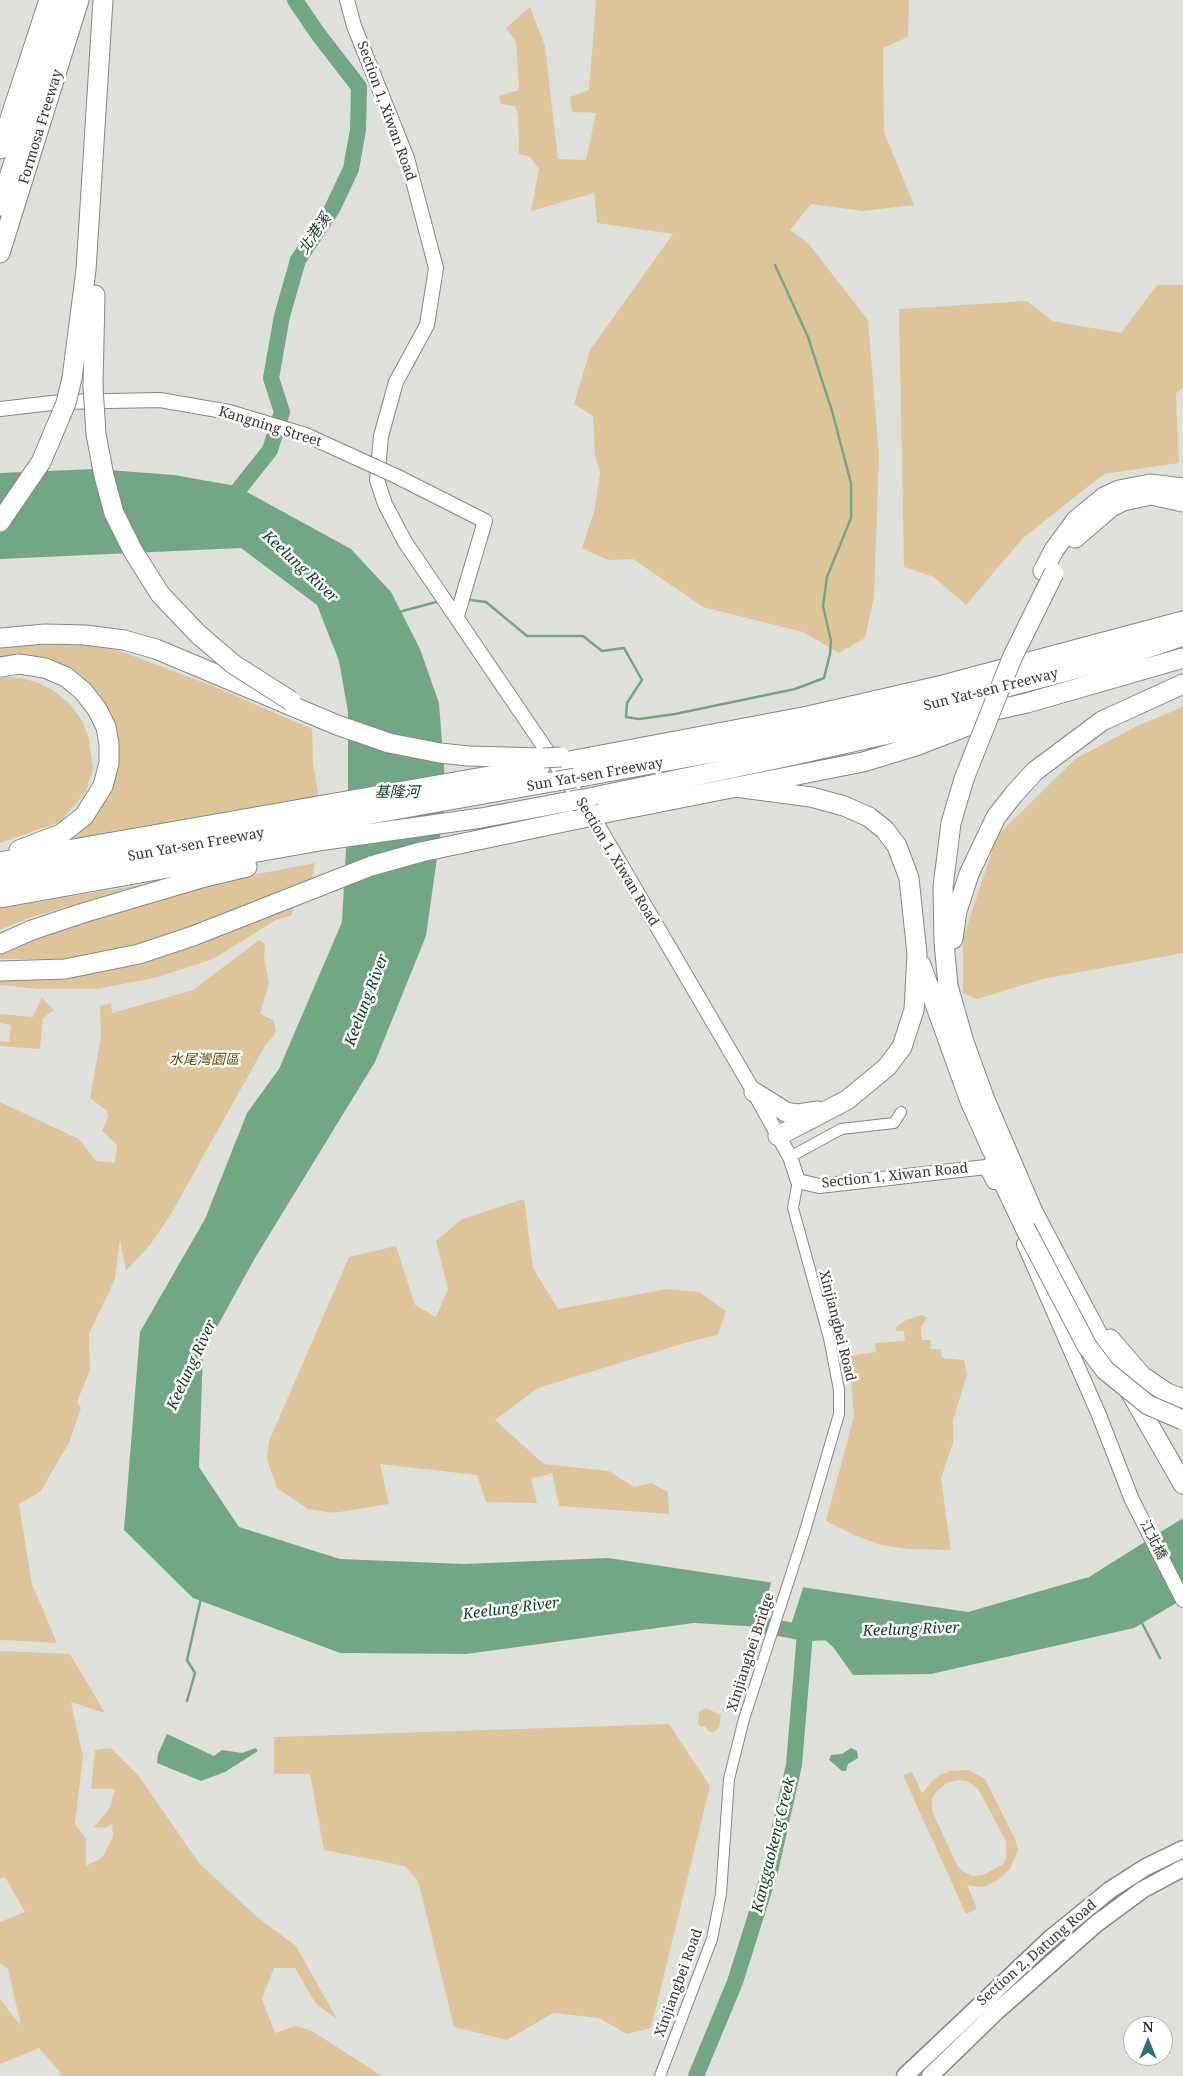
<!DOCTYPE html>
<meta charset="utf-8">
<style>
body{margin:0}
#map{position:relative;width:1183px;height:2076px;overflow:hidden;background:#dfe0dc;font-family:"Noto Serif",serif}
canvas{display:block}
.north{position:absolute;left:1123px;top:2016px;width:50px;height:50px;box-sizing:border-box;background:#fff;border:1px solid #aeaead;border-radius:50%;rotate:0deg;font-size:14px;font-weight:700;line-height:20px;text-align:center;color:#353533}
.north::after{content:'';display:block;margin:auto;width:18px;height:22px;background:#2a717e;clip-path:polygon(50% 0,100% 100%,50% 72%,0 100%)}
</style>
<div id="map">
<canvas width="1183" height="2076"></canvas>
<div class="north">N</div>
</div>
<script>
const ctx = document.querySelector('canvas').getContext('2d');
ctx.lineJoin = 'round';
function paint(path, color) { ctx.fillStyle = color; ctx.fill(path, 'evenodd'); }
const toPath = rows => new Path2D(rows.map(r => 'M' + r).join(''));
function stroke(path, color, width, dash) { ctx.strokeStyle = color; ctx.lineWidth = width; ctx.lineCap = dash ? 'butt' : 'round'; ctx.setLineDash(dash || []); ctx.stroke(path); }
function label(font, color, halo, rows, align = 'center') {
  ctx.font = font + ' "Noto Serif","Noto Sans TC",serif'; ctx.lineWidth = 5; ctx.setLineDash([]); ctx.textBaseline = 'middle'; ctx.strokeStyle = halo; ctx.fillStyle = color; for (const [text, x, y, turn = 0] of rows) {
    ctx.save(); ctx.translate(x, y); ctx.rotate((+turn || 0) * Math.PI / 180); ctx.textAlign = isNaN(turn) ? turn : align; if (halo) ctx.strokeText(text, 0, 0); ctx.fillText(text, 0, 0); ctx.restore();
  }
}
const green = toPath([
 [596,0,909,0,908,37,883,48,884,132,914,205,863,211,811,204,790,230,808,243,868,320,879,455,874,597,865,638,839,653,803,632,703,607,633,559,608,560,582,548,594,512,600,473,595,455,593,416,574,404,590,350,673,234,597,223,594,193,531,211,539,169,530,157,519,154,518,115,515,106,501,104,499,96,519,90,516,42,506,28,530,7,545,46,558,159,586,160,596,113,572,112,570,97,589,90],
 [1157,285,1183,285,1183,387,1176,394,1179,463,1104,474,1023,538,966,605,934,577,904,567,899,309,1027,301,1052,321,1121,333],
 [24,642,73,643,120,651,213,686,312,729,313,764,319,798,58,842,106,798,104,703,0,659,0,645],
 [3,677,22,678,39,683,54,691,68,702,82,720,89,739,93,768,86,792,60,822,0,843,0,678],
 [1183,707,1183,953,1043,979,977,999,963,993,963,938,997,836,1075,759,1137,726],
 [315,863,312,878,191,929,118,950,63,959,0,959,0,953,22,942,121,910,221,881],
 [140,885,26,919,0,930,0,908],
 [295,905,291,916,276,920,213,959,158,977,97,989,39,989,0,985,0,971,65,969],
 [259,940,265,944,264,956,269,983,260,1014,273,1020,276,1029,274,1036,266,1044,171,1214,150,1245,126,1271,120,1240,115,1279,89,1334,90,1370,77,1402,81,1408,69,1443,40,1492,19,1504,32,1584,57,1643,0,1640,0,1102,79,1139,96,1161,115,1163,117,1145,102,1131,108,1117,107,1111,90,1098,101,1037,100,1006,111,1003,112,1013,193,990],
 [42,998,54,1010,43,1018,40,1049,0,1046,0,1041,9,1042,11,1025,0,1023,0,1014,33,1017],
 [524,1199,533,1268,558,1309,667,1289,699,1292,726,1311,718,1335,688,1342,538,1388,495,1420,544,1464,609,1471,634,1487,651,1483,668,1492,669,1514,559,1506,552,1473,531,1479,537,1503,486,1502,477,1475,380,1464,389,1504,333,1513,308,1509,277,1488,267,1459,269,1441,349,1257,396,1246,415,1305,436,1317,448,1289,436,1241,462,1219],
 [922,1315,927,1318,921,1327,922,1340,931,1340,930,1349,941,1349,942,1358,964,1360,967,1375,953,1421,953,1443,941,1478,951,1550,909,1549,881,1545,856,1536,826,1521,854,1416,849,1356,876,1352,875,1343,905,1341,904,1331,897,1331,895,1328,906,1320],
 [0,1651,70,1654,105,1713,71,1702,83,1757,75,1824,86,1839,86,1866,103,1857,113,1836,112,1824,105,1828,94,1827,109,1809,115,1789,91,1789,95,1750,111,1748,138,1775,199,1863,257,1917,296,1946,337,2019,316,2004,295,1968,274,1968,262,1999,275,2033,295,2026,312,2031,382,2076,58,2076,61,2073,39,2048,0,2064,0,1999,21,2026,8,1969,0,1963,0,1922,25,1912,5,1877,0,1879],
 [706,1708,721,1715,719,1728,714,1732,709,1732,705,1726,700,1727,698,1723,699,1712],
 [669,1724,710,1786,651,2028,627,2034,599,2018,553,2013,507,2040,454,2027,418,1881,405,1866,324,1850,310,1774,274,1774,274,1737],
 [969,1770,985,1779,1015,1839,1018,1850,1010,1869,998,1880,983,1887,967,1885,977,1909,966,1914,903,1775,912,1772,922,1793,934,1779,942,1774,950,1771],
 [958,1780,967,1781,978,1789,1006,1841,1006,1858,1002,1865,983,1875,973,1876,962,1871,957,1865,932,1811,932,1799,935,1793,946,1783]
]);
const water = toPath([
 [95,469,174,475,236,486,351,549,391,592,420,649,439,703,446,794,426,936,375,1062,255,1258,203,1352,199,1467,239,1527,340,1559,464,1564,608,1558,968,1612,1089,1577,1183,1518,1183,1599,1134,1628,931,1674,853,1675,833,1647,814,1630,694,1623,466,1654,340,1653,193,1598,124,1530,140,1332,205,1219,247,1113,279,1069,342,922,348,812,348,712,339,661,317,605,241,548,0,559,0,473],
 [167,1734,214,1756,222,1750,242,1753,256,1748,258,1751,225,1772,201,1781,157,1763,158,1754],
 [851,1748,857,1751,858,1758,848,1764,846,1771,842,1771,829,1760,831,1755,842,1754]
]);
const pier = toPath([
 [772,1580,804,1585,789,1631,757,1629]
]);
const stream = toPath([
 [470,600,486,602,527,636,583,636,602,651,624,648,642,680,627,703,626,717,639,719,675,714,795,689,824,678,830,654,831,641,823,606,827,577,851,518,851,483,832,411,808,337,775,265],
 [399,612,436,602],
 [1141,1621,1160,1658],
 [187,1701,195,1673,187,1660,201,1598]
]);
const river = toPath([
 [228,503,270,450,282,412,271,378,282,316,298,260,332,209,351,169,358,130,359,87,318,34,295,0],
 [757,1624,805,1633,840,1632],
 [696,2076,735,1982,770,1871,794,1765,805,1633]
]);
const street = toPath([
 [790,1157,841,1129,894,1123,901,1112],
 [660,2076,712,1939,721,1894,729,1779,744,1719,804,1534,839,1414,839,1390,829,1338,793,1208,798,1181]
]);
const secondary = toPath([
 [347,0,354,26,407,158,436,268,427,325,396,382,381,436,377,480,385,504,405,542,600,829,754,1092,790,1157,798,1181,819,1186,986,1167,994,1182],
 [0,409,60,402,160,400,229,412],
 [398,477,485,521,457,616],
 [1024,1244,1099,1415,1132,1500,1183,1600]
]);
const primary = toPath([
 [905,2076,1051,1938,1110,1890,1146,1867,1183,1849],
 [930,2076,997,2011,1096,1924,1142,1890,1183,1868]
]);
const highway = toPath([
 [0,149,49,0],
 [0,206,65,0],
 [0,253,79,0],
 [72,378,86,270,103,0],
 [93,386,95,295],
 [1075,538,1111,507,1123,501,1151,495,1183,502],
 [1043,571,1054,550,1076,520,1104,497,1119,490,1150,484,1183,488],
 [0,638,45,634,85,635,124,640,156,649,337,725,389,743,440,753,468,756,543,758],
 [0,667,19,664,45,668,66,677,83,691,97,709,106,727,109,744,109,763,103,786,84,816,61,834,19,850],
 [564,762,808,716,943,685,1183,621],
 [575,778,782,740,976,695,1124,656,1183,636],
 [964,779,951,823,943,887,944,942,948,986,964,1042,985,1100,1033,1212,1100,1339,1183,1484],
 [735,787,811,797,844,806,869,817,885,830,897,846,909,878,917,954,914,1010,902,1047,887,1067,847,1100,778,1136],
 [589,798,790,756,1027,703,1183,658],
 [600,814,863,762,916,746,970,725],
 [0,862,540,767],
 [0,880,557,781],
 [0,898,325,840,481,818,571,801],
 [953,939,957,911,969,874,996,817,1014,794,1035,771,1102,721,1183,684],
 [0,944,32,930,83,913,205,877,247,867],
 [921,965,970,1101,992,1150,1008,1174],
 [0,971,65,969,139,954,193,936,371,866,421,852,583,818],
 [754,1092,786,1112,798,1114,818,1111],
 [994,1163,1025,1228],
 [1110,1339,1142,1376,1167,1393,1183,1399]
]);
const secondaryBridge = toPath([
 [229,412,306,435,398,477]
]);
const highwayBridge = toPath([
 [93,386,96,434,104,476,114,513,133,551,160,594,198,634,233,664,291,701],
 [0,522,41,462,66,403,72,378],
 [543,758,561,757],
 [964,779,1012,658,1054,573],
 [557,781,575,778],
 [571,801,589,798],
 [583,818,600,814],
 [1025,1228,1087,1346,1105,1370,1148,1405,1183,1420]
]);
const streetNames = [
 ["Section 1, Xiwan Road",386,111,70],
 ["Formosa Freeway",41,127,-73],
 ["Kangning Street",270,427,17],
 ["Sun Yat-sen Freeway",991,690,-14],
 ["Sun Yat-sen Freeway",595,775,-10],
 ["Sun Yat-sen Freeway",196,845,-10],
 ["Section 1, Xiwan Road",617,862,59],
 ["Section 1, Xiwan Road",895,1176,-6],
 ["Xinjiangbei Road",837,1326,76],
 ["江北橋",1153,1540,63],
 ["Xinjiangbei Bridge",751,1652,-72],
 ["Section 2, Datung Road",1037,1953,-41],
 ["Xinjiangbei Road",679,1983,-70]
];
const parkNames = [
 ["水尾灣園區",204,1060]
];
const waterNames = [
 ["北港溪",315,234,-56],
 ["Keelung River",300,567,43],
 ["基隆河",397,793],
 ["Keelung River",367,1000,-69],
 ["Keelung River",192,1365,-65],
 ["Keelung River",511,1609,-7],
 ["Keelung River",911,1630,-2],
 ["Kanggaokeng Creek",774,1845,-76]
];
paint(green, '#dec599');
paint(water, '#72a786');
paint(pier, '#dfe0dc');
stroke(stream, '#72a786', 2.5);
stroke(river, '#72a786', 16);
stroke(street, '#868784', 12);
stroke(secondary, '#868784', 16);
stroke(primary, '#868784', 19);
stroke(highway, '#868784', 21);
stroke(street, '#fff', 10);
stroke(secondary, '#fff', 14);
stroke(primary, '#fff', 16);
stroke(highway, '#fff', 19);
stroke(secondaryBridge, '#868784', 16, []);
stroke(highwayBridge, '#868784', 21, []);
stroke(secondaryBridge, '#fff', 14);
stroke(highwayBridge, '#fff', 19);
label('14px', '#353533', '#fff', streetNames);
label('italic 14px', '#644705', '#fff', parkNames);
label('italic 15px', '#0d3822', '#fff', waterNames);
</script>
